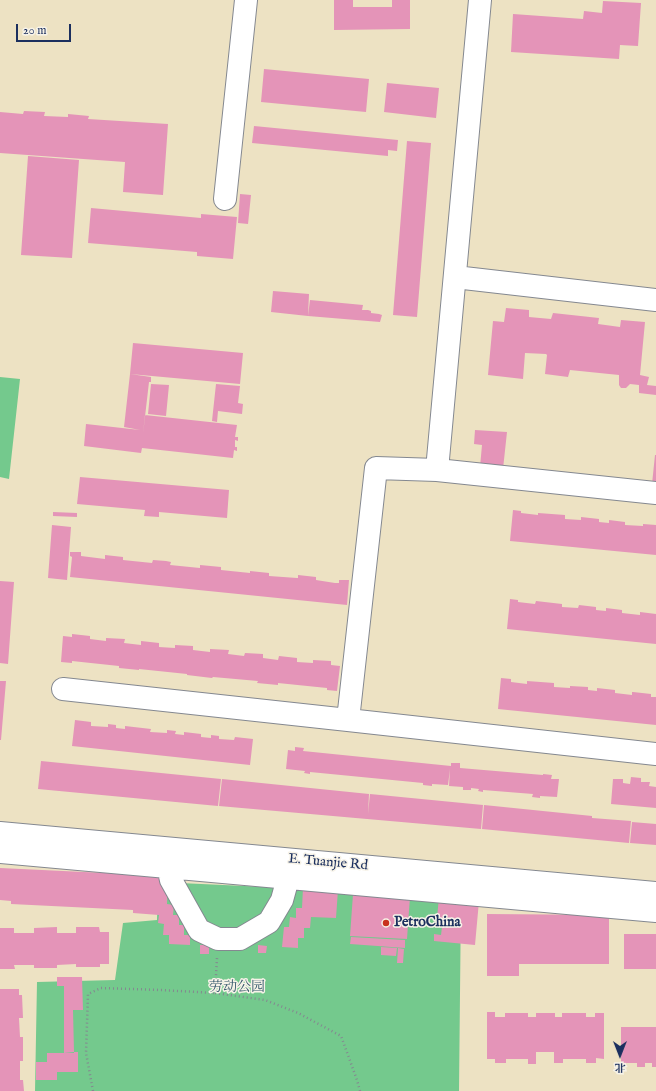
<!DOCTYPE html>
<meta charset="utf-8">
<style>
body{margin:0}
#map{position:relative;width:656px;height:1091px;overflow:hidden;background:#ede2c3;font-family:"IM FELL English","Noto Serif SC",serif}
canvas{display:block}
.north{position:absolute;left:600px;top:1035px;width:40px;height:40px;-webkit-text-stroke:3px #f7f3e8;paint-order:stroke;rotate:180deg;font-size:11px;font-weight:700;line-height:16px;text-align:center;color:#1b2f5e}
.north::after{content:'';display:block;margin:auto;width:14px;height:18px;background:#1b2f5e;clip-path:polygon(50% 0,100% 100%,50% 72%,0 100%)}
.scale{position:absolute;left:16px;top:24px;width:55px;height:18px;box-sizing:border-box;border:2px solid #1b2f5e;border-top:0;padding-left:5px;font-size:12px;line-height:14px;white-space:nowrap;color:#1b2f5e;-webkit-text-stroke:3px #f7f3e8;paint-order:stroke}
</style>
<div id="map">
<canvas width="656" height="1091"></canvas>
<div class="north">北</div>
<div class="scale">20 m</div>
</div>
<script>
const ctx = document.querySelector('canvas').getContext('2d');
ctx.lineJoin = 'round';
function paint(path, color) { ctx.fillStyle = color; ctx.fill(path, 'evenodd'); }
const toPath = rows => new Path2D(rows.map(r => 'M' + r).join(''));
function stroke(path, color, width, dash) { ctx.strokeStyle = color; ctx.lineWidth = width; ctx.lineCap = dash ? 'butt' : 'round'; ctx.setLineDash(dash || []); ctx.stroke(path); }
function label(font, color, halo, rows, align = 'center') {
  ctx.font = font + ' "IM FELL English","Noto Serif SC",serif'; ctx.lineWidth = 3; ctx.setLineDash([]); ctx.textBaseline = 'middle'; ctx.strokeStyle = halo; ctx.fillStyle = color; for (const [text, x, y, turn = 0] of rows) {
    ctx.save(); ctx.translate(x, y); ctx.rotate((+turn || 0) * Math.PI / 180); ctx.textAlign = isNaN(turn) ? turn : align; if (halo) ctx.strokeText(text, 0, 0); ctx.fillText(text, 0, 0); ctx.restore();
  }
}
const green = toPath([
 [0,377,20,379,9,479,0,477],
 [158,882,461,896,459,1091,35,1091,37,982,115,980,123,923,157,920]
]);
const building = toPath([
 [334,0,353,0,353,7,392,7,392,0,410,0,410,29,334,30],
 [603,1,641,3,638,46,620,45,619,59,511,52,513,14,583,19,584,11,602,13],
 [264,69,369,79,366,112,261,102],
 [387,83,439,88,436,118,384,112],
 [24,111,45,112,44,116,68,117,68,114,89,116,88,119,168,124,163,195,123,192,125,162,0,153,0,112,23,114],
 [254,126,398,140,397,151,388,150,388,156,252,143],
 [407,141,431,143,417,317,393,315],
 [28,156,79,160,72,258,21,255],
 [240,194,251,195,248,224,238,223],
 [91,208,201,218,201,214,237,217,233,259,197,256,197,252,88,243],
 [273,291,309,294,308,316,271,312],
 [310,300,363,305,362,310,368,310,371,311,371,313,379,314,382,315,380,322,308,316],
 [506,308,529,310,529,317,551,319,553,313,599,318,598,324,620,327,621,320,645,322,640,375,649,377,647,385,656,386,656,395,639,393,639,385,630,384,626,388,621,388,619,385,619,375,570,370,568,377,545,374,547,355,546,354,525,353,523,379,488,375,493,321,504,322],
 [133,343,243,353,240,384,130,374],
 [130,374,151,377,151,382,149,382,143,434,145,415,237,425,235,437,238,437,238,441,235,440,235,447,237,447,237,451,234,450,233,458,142,448,141,453,84,446,86,424,140,430,124,427],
 [151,384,169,385,166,416,148,414],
 [216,384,240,386,238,403,243,404,242,414,218,411,217,422,212,421],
 [475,430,507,432,503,469,480,467,482,445,474,444],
 [655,455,656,455,656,485,652,484],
 [80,477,229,490,227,518,159,512,159,517,144,516,145,510,77,504],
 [513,510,521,511,521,513,538,515,538,513,565,515,565,519,581,520,581,517,599,519,599,522,609,523,609,520,625,522,625,525,643,526,643,524,656,525,656,555,510,541],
 [53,512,77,513,77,517,53,516],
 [52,525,71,527,67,580,48,578],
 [70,552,81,552,81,556,105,559,105,555,123,557,123,560,152,563,153,560,166,561,171,562,170,565,200,568,200,565,221,567,221,570,250,573,250,571,269,573,269,576,297,578,298,578,298,575,316,577,316,580,335,583,339,583,339,580,349,580,347,605,70,577,72,557,70,556],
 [0,581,14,582,8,664,0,663],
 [510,599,518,600,518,602,535,604,536,601,562,604,562,607,578,608,579,605,596,607,596,610,606,611,606,608,622,610,622,613,640,615,640,612,656,614,656,644,507,629],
 [72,634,90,636,90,639,106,641,106,638,125,639,124,643,141,645,141,641,159,643,159,647,175,648,175,645,193,646,193,650,210,652,210,649,229,650,228,654,244,656,245,653,263,654,263,658,278,660,279,656,297,658,297,662,313,663,313,660,331,661,331,665,340,666,337,691,327,690,327,688,278,683,278,685,257,683,258,681,213,677,212,678,187,675,187,674,139,669,139,670,119,668,119,666,72,661,72,663,61,662,63,636,72,637],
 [501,678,511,679,511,682,527,684,527,681,554,683,554,687,570,688,570,686,588,687,588,690,597,691,597,688,615,690,615,693,632,695,632,692,633,692,651,694,651,697,656,697,656,725,498,709],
 [0,681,6,681,1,740,0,740],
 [75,720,91,722,91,726,108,727,108,724,116,725,116,728,125,729,125,726,151,729,150,732,167,733,167,730,176,731,175,734,184,735,184,732,201,734,201,737,211,738,211,735,219,736,219,739,234,740,235,737,253,739,250,765,72,746],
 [295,747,304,748,303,751,451,766,451,763,460,763,460,768,543,775,543,774,552,775,551,779,559,779,557,797,540,796,540,798,532,797,533,794,483,790,483,792,478,791,479,789,471,788,471,790,463,790,463,787,449,786,450,769,448,785,432,784,432,786,423,785,423,783,310,772,310,774,304,773,305,771,286,769,288,750,295,751],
 [41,761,221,779,218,806,38,789],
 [631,777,641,778,641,782,650,782,649,786,656,787,656,808,611,804,613,779,623,779,623,783,630,784],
 [222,779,369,794,368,814,370,794,483,805,481,829,219,806],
 [484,805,592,816,592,818,631,821,629,843,482,829],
 [632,822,656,824,656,845,630,843],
 [0,868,168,876,167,904,174,905,173,915,179,915,179,925,184,925,184,935,190,935,190,945,169,944,169,935,163,935,164,924,158,923,159,915,133,913,133,910,11,904,11,901,0,900],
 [303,888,338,890,336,918,311,917,310,928,304,928,304,938,298,938,298,948,282,947,284,927,289,927,290,917,296,918,296,908,302,908],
 [353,894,410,897,407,939,350,936],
 [439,897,479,901,475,945,434,941,434,934,441,935,443,919,437,918],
 [487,914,609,915,609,964,519,964,519,976,487,976],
 [57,927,57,933,76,933,76,927,99,927,100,932,109,932,109,964,100,964,100,967,76,967,76,964,57,965,57,968,34,968,34,965,14,965,15,969,0,969,0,928,14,928,14,933,34,933,34,928],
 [624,934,656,934,656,969,624,969],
 [351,937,405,940,405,948,350,944],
 [200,945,209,945,209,954,200,954],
 [258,945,267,946,266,953,258,953],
 [381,947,397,948,396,956,381,955],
 [398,948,404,949,403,963,397,963],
 [57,977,82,977,83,1010,73,1010,74,1052,64,1053,64,986,57,986],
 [0,989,19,989,19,995,22,995,23,1018,19,1018,20,1037,23,1037,23,1061,20,1061,20,1080,23,1080,24,1091,0,1091],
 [487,1012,495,1012,495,1017,505,1017,505,1013,528,1013,528,1017,536,1017,536,1013,555,1013,555,1017,562,1017,562,1013,586,1013,586,1017,595,1017,595,1013,604,1013,604,1059,596,1058,596,1063,586,1063,586,1059,563,1059,563,1063,554,1063,554,1052,536,1052,536,1064,528,1064,528,1059,506,1059,506,1063,495,1063,495,1059,487,1059],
 [621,1027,656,1027,656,1067,652,1067,652,1063,645,1063,645,1067,637,1067,637,1063,621,1063],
 [74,1052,78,1052,78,1072,57,1072,57,1080,36,1080,36,1062,47,1062,47,1053,74,1053]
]);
const path = toPath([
 [215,993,265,1000,298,1013,341,1036,357,1080,360,1091],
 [93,1091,86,1053,88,994,101,988,161,990,215,993,217,958]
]);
const minor = toPath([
 [480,0,437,470,376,468,348,720,656,754],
 [225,199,246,0],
 [455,277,656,300],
 [437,470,656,493],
 [63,689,348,720],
 [0,833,656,893],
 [0,852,656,911],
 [168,867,171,880,199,930,218,939,240,939,269,922,282,900,288,878]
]);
const markers = [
 [386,923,4,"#c8321e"]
];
const streetNames = [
 ["E. Tuanjie Rd",328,863,5]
];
const poiNames = [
 ["PetroChina",394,923]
];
const parkNames = [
 ["劳动公园",237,988]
];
paint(green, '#74c98d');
paint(building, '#e494b8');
stroke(minor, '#848890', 24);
stroke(path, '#848890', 2.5, [1, 3]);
stroke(minor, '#fff', 22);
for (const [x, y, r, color] of markers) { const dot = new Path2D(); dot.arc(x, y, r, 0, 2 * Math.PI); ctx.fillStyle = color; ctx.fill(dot); stroke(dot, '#f7f3e8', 1.5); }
label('14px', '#1b2f5e', '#f7f3e8', streetNames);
label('bold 14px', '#1b2f5e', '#f7f3e8', poiNames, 'left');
label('14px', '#31566a', '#f7f3e8', parkNames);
</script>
